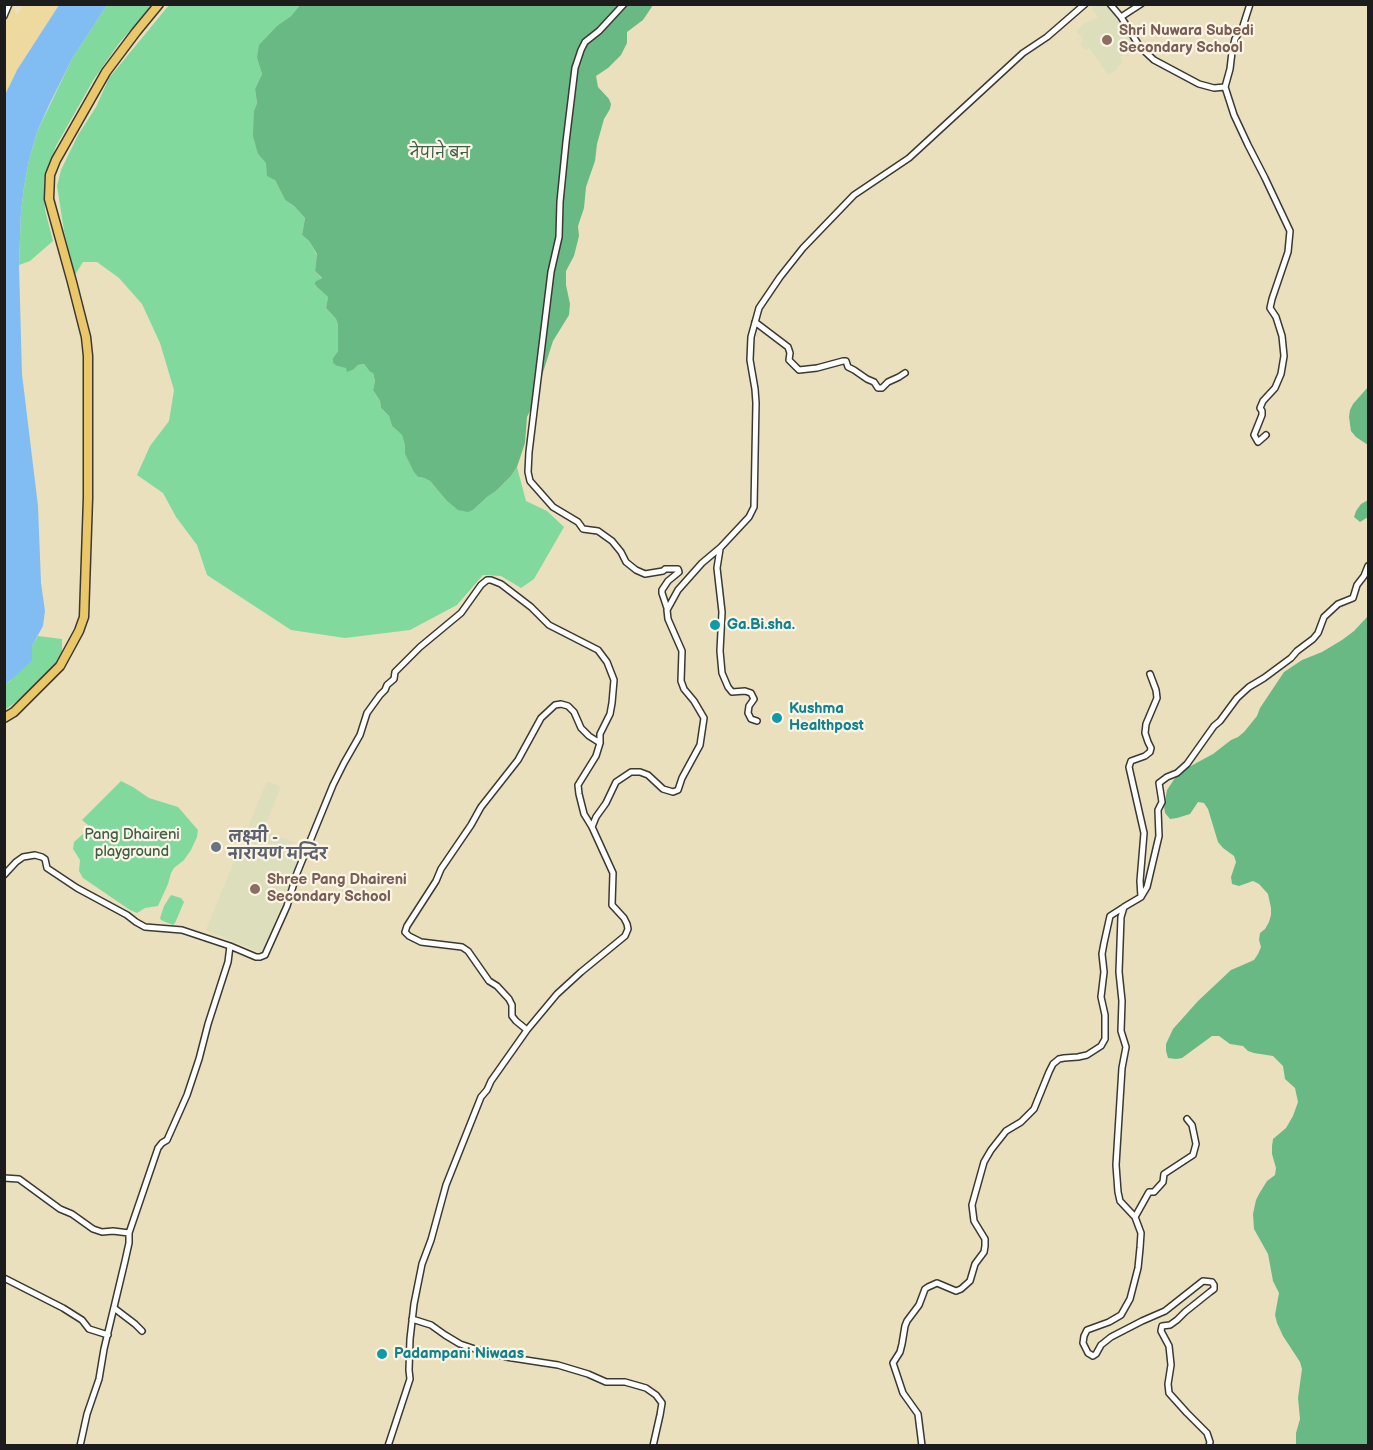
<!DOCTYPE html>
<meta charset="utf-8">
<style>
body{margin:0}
#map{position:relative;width:1373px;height:1450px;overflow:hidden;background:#ebe0bd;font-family:"Balsamiq Sans",sans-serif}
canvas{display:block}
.frame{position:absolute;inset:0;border:6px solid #1c1c1c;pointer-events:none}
</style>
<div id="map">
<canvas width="1373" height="1450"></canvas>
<div class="frame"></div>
</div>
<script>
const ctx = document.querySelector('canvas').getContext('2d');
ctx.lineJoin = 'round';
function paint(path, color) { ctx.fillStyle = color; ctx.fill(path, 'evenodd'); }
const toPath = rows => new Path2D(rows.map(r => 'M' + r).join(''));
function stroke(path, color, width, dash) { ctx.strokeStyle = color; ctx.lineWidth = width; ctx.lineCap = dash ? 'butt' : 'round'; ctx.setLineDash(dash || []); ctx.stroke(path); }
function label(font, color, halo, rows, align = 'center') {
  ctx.font = font + ' "Balsamiq Sans","Playpen Sans Deva",sans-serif'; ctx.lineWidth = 4.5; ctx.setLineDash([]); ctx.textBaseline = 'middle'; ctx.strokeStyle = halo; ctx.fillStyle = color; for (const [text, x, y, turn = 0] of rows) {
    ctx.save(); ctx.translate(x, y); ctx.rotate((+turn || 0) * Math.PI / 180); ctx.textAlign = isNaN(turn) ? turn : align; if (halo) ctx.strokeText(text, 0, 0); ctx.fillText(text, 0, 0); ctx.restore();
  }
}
const built = toPath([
 [1092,5,1107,5,1135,44,1120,57,1123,62,1117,67,1116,70,1108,75,1089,48,1086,50,1080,44,1082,42,1082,38,1076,31,1083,24,1098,17,1092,9],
 [267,781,281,787,263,830,305,847,262,953,206,930]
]);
const green = toPath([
 [107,5,153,5,120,42,94,79,56,146,44,183,45,210,53,241,30,261,19,265,21,211,24,187,29,160,37,132,72,59],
 [169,5,300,5,291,16,278,25,257,58,262,74,255,89,257,103,254,111,258,154,266,162,285,200,294,206,305,218,302,235,309,241,317,255,315,271,322,279,318,288,328,297,326,308,336,319,338,325,338,351,333,358,337,366,354,369,358,365,364,364,370,372,373,373,375,381,373,390,380,401,381,408,389,416,392,426,402,435,405,446,405,454,418,477,424,478,430,481,446,500,473,510,487,497,496,491,511,476,517,467,526,501,547,511,564,527,534,579,521,588,501,576,483,575,457,605,410,630,345,638,291,630,207,575,197,545,176,517,163,493,137,475,150,446,169,421,174,390,160,343,142,304,119,278,97,262,83,262,75,275,64,231,57,186,61,170,78,135,96,107,109,78],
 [38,636,62,639,62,657,21,698,5,710,5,685,10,681],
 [121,781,133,787,149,798,178,807,198,830,197,837,191,850,184,860,174,868,171,873,168,884,158,906,145,908,137,913,130,910,83,878,79,871,80,860,73,849,74,842,83,834,88,825,82,820],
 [171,895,181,898,184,902,175,923,173,925,161,920,160,918,164,906]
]);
const forest = toPath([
 [300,5,653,5,643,20,627,32,627,43,621,55,608,68,596,76,598,87,609,99,611,104,610,109,604,119,597,144,595,161,586,187,584,208,578,226,579,236,574,256,566,271,566,285,570,304,569,315,553,341,532,407,527,417,525,443,517,467,511,476,496,491,487,497,473,510,468,512,458,510,446,500,430,481,424,478,418,477,414,472,405,454,405,446,402,435,392,426,389,416,381,408,380,401,373,390,375,381,373,373,370,372,364,364,358,365,354,369,347,372,346,368,337,366,333,363,333,358,338,351,338,325,336,319,326,308,328,297,318,288,315,284,315,282,322,278,315,271,317,254,309,241,302,235,305,218,294,206,285,200,275,180,267,176,266,163,258,154,253,136,254,111,257,103,255,89,262,74,257,58,259,45,278,25,291,16],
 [1368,387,1368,445,1356,437,1351,431,1349,417,1350,410,1353,404],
 [1368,500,1368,517,1360,522,1354,517,1356,511,1361,504],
 [1368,616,1368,1445,1296,1445,1296,1433,1300,1419,1298,1398,1302,1369,1300,1362,1283,1336,1277,1323,1275,1315,1279,1293,1273,1281,1268,1254,1254,1229,1253,1214,1256,1200,1259,1194,1267,1181,1275,1175,1276,1168,1272,1154,1272,1146,1273,1139,1286,1128,1293,1116,1298,1102,1295,1088,1285,1079,1283,1066,1273,1056,1254,1053,1248,1051,1243,1046,1230,1044,1219,1036,1212,1036,1182,1058,1176,1059,1168,1058,1166,1051,1166,1044,1173,1029,1198,1001,1231,970,1245,964,1254,960,1258,954,1261,947,1259,940,1260,933,1265,929,1269,922,1271,915,1271,908,1268,894,1259,884,1253,881,1239,886,1232,884,1231,877,1236,862,1234,856,1223,848,1218,842,1208,809,1204,803,1198,802,1190,814,1177,818,1170,819,1165,813,1164,806,1167,790,1175,778,1187,768,1213,754,1231,740,1238,737,1244,732,1257,716,1260,708,1284,672,1302,660,1322,652,1342,640,1354,631]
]);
const sand = toPath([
 [13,5,17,15,23,5,59,5,17,70,5,95,4,22,8,10]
]);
const water = toPath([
 [59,5,107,5,72,59,50,103,37,132,29,160,24,187,21,211,19,265,22,374,38,506,41,583,45,611,43,626,32,646,32,661,5,685,5,95,17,70]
]);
const minor = toPath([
 [624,4,599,31,585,42,581,50,575,68,566,142,560,202,559,237,551,272,529,452,528,472,530,481,553,507,578,522,583,529,598,531,612,541,621,552,626,562,636,570,645,574,663,571,665,569,678,569,679,572,668,581,662,590,662,593,667,608],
 [1110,4,1121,17,1140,47,1154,60,1199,84,1214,88,1225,87,1234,115,1248,145,1265,178,1290,231,1288,252,1272,299,1270,308,1276,317,1282,336,1284,356,1281,374,1275,388,1263,401,1260,408,1262,411,1262,415,1254,435,1258,442,1266,435],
 [4,16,9,4],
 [1121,17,1141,4],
 [1225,87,1230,69,1232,52,1235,39,1243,26,1250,4],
 [755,322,788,347,790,353,789,360,799,370,817,368,843,361,846,361,848,367,854,370,867,379,874,382,878,388,882,388,888,382,899,377,905,373],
 [720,549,717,568,722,612,720,651,722,673,728,687,732,692,745,691,751,693,754,699,749,706,748,713,751,719,757,721],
 [1150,674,1156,690,1157,698,1146,724,1145,733,1148,742,1151,748,1150,752,1145,756,1131,761,1129,767,1144,833,1140,881,1141,897,1147,887,1159,836,1158,810,1162,802,1159,783,1167,777,1177,773,1187,764,1214,726,1220,721,1237,698,1249,687,1264,678,1291,658,1297,651,1313,639,1318,633,1324,617,1338,604,1353,598,1357,585,1364,576,1368,566],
 [592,827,596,817,606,803,616,782,631,772,640,772,648,775,663,789,673,792,678,790,682,778,700,745,704,718,694,701,684,689,681,681,682,651,668,619,667,610,678,590,702,563,721,547,749,517,754,507,756,403,755,389,750,360,751,337,759,308,780,277,803,248,854,195,909,158,1023,53,1047,37,1085,4],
 [4,875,16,862,23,857,35,855,42,857,45,859,47,868,77,888,127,915,136,922,145,927,182,930,230,946,228,962,208,1024,199,1059,187,1095,167,1140,162,1143,158,1148,129,1233,129,1243,125,1261,104,1349,99,1379,87,1414,80,1446],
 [1141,897,1124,907,1121,917,1119,972,1122,1001,1121,1031,1126,1047,1122,1068,1116,1165,1118,1192,1120,1201,1135,1217,1141,1233,1140,1248,1138,1268,1130,1299,1121,1315,1109,1322,1087,1330,1084,1336,1083,1343,1088,1353,1093,1356,1096,1354,1101,1345,1111,1337,1142,1321,1165,1311,1203,1281,1212,1282,1214,1285,1214,1289,1210,1292,1185,1312,1177,1320,1170,1325,1162,1326,1161,1331,1169,1346,1171,1365,1168,1384,1169,1393,1187,1413,1207,1433,1210,1442,1209,1446],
 [230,946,256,957,260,957,265,955,287,906,297,873,333,785,344,763,360,735,367,713,380,695,385,690,387,685,394,679,395,672,420,647,461,613,481,585,487,580,491,580,501,584,531,607,549,625,598,650,607,662,614,680,612,703,610,714,600,734,600,743,596,756,578,785,579,794,584,814,592,827,613,873,612,905,624,918,627,924,628,929,625,936,581,972,557,994,527,1030,491,1081,487,1090,481,1097,446,1185,431,1240,422,1264,414,1304,410,1339,409,1370,410,1379,388,1446],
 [527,1030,516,1021,512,1016,512,1005,509,999,497,986,489,981,468,951,462,947,421,942,409,936,405,932,407,926,436,881,441,869,471,825,481,807,518,760,541,718,555,705,561,704,568,706,574,712,581,728,589,736,600,743],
 [4,1178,19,1179,60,1209,72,1214,93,1229,102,1232,113,1231,129,1233],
 [1135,1217,1149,1192,1154,1192,1163,1182,1164,1174,1193,1155,1196,1144,1192,1125,1187,1119],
 [4,1278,63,1308,82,1320,89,1329,108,1335],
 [114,1308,135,1324,142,1331],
 [412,1319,431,1325,445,1335,460,1344,475,1349,506,1357,558,1365,588,1374,606,1382,625,1382,646,1388,656,1395,662,1403,660,1415,653,1446],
 [922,1446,918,1414,903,1393,893,1363,900,1352,902,1344,905,1326,907,1321,919,1305,925,1289,928,1287,937,1283,956,1291,961,1289,970,1281,975,1264,984,1252,985,1246,985,1239,974,1221,972,1205,984,1162,991,1150,1006,1131,1021,1122,1034,1109,1049,1072,1053,1064,1059,1059,1064,1058,1078,1057,1087,1055,1101,1046,1105,1039,1105,1015,1101,997,1104,972,1102,954,1104,943,1110,916,1124,907]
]);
const trunk = toPath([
 [4,718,14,712,60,666,79,631,84,617,88,498,88,356,86,337,72,282,49,199,50,175,56,160,106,72,136,32,159,4]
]);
const markers = [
 [1107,40,6,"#8d6e63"],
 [715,625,6,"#0f9aa8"],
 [777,718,6,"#0f9aa8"],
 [216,847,6,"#6b7280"],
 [255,889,6,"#8d6e63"],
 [382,1354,6,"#0f9aa8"]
];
const educationNames = [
 ["Shri Nuwara Subedi",1119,31],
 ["Secondary School",1119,48],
 ["Shree Pang Dhaireni",267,880],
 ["Secondary School",267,897]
];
const parkNames = [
 ["नेपाने बन",440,154],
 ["Pang Dhaireni",132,835],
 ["playground",132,852]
];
const cultureNames = [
 ["Ga.Bi.sha.",727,625],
 ["Kushma",789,709],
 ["Healthpost",789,726],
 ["Padampani Niwaas",394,1354]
];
const worshipNames = [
 ["लक्ष्मी -",228,838],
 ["नारायण मन्दिर",228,855]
];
paint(built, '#dcdebc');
paint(green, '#82d99e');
paint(forest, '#69b985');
paint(sand, '#eeda9e');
paint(water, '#81bdf3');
stroke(minor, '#3b3934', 8);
stroke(trunk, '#3b3934', 11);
stroke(minor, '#fff', 5);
stroke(trunk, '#eac769', 8);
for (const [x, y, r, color] of markers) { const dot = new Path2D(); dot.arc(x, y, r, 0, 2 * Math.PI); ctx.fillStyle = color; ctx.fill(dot); stroke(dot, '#fcf5e5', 2); }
label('bold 15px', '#785e54', '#fcf5e5', educationNames, 'left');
label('15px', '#405e4a', '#fcf5e5', parkNames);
label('bold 15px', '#0d838f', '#fcf5e5', cultureNames, 'left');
label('bold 15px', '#5b616d', '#fcf5e5', worshipNames, 'left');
</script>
